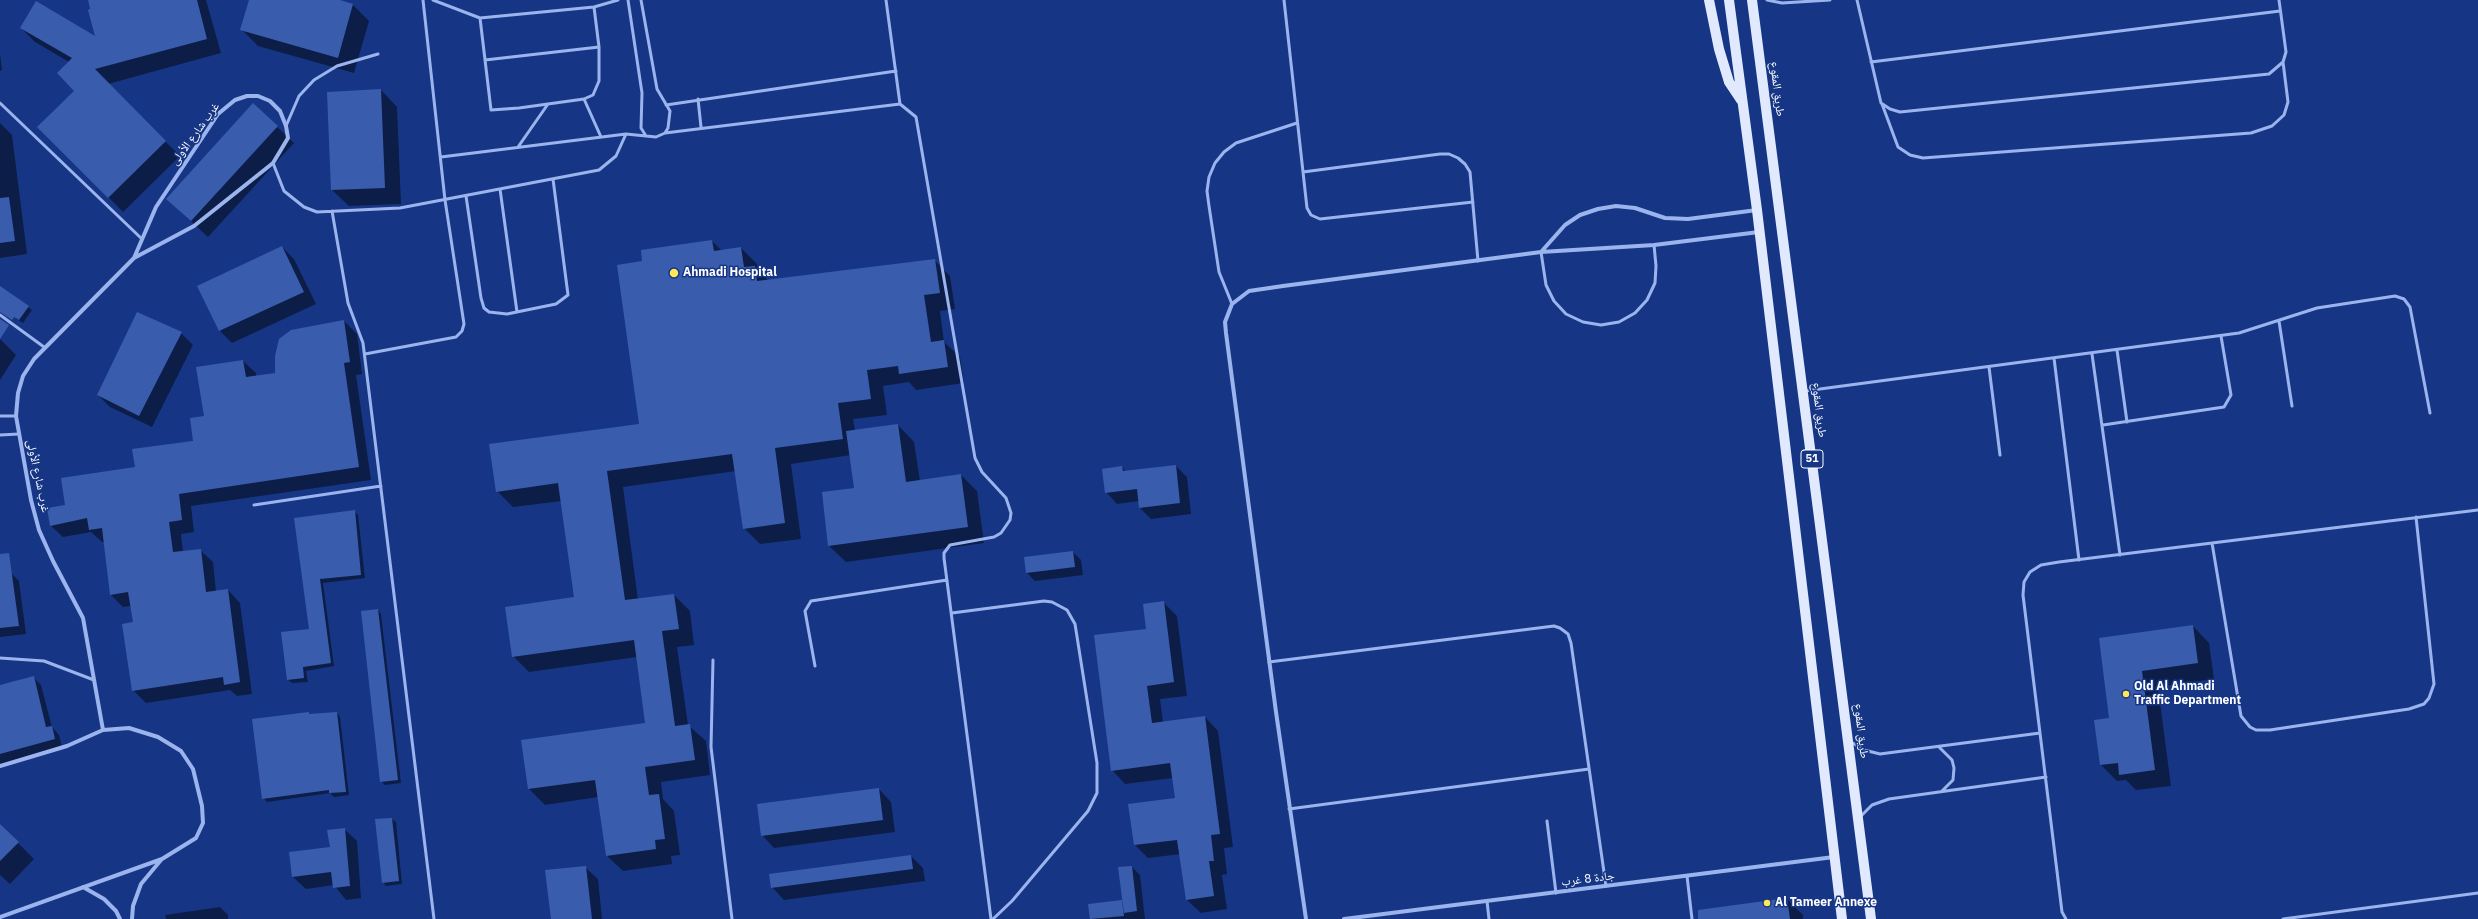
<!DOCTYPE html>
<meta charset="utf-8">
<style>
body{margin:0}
canvas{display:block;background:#163685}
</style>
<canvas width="2478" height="919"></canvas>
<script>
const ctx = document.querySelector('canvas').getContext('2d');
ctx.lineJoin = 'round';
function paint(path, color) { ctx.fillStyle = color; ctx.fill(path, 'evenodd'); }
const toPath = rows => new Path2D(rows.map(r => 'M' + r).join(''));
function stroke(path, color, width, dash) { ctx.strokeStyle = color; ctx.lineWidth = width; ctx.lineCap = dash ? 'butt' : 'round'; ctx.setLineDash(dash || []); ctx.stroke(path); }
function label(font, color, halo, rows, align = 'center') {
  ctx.font = font + ' "IBM Plex Sans","Noto Naskh Arabic",sans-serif'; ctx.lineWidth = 3; ctx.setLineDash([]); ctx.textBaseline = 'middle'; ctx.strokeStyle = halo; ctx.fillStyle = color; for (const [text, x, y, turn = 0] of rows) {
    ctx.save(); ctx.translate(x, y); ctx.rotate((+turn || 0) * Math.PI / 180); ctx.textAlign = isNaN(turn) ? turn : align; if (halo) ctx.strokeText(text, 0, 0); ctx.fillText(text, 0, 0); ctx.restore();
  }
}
const shadow = toPath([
 [88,0,206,0,221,53,108,84,180,156,123,212,39,127,76,91,69,62,35,42,21,28,97,38],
 [250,0,336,0,353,5,369,21,354,73,258,46,241,29],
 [0,54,2,70,0,71],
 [381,90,397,107,401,204,349,206,332,190],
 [253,104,294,143,208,237,167,199],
 [0,123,12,135,27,254,0,258],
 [712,241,722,251,741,248,757,264,758,270,768,280,934,260,950,276,955,309,940,311,944,342,960,357,964,383,916,390,909,382,883,386,887,415,853,419,855,431,898,425,914,442,920,481,961,475,977,491,984,543,846,562,829,546,823,493,855,488,851,455,791,464,801,539,760,544,744,528,736,471,623,487,638,600,674,595,690,611,694,645,677,647,688,725,706,741,710,775,661,782,663,799,674,811,680,855,671,856,672,864,623,871,606,855,598,797,545,805,529,789,646,724,637,657,529,672,513,656,575,598,562,501,513,507,497,491,640,424,643,262],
 [282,247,294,259,316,304,232,343,220,331],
 [0,287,32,310,23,323,0,308],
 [344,321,357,334,362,374,356,375,371,480,191,506,194,532,181,534,183,552,200,550,213,562,216,592,228,590,240,603,252,694,237,696,230,690,146,703,133,690,134,623,131,606,123,607,111,595,105,542,102,542,91,532,63,537,50,525,66,506,136,468,194,442,205,417,243,361,256,373,256,377,276,374],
 [181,333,193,345,152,427,110,407,98,395],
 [0,339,16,355,0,380],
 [1176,466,1187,477,1191,514,1151,519,1140,508,1139,501,1117,504,1106,492,1122,467,1126,472],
 [354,511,358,515,365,578,323,583,334,666,306,671,308,682,292,683,288,680,310,629,296,518],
 [1073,552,1081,560,1083,575,1035,581,1027,573,1025,558],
 [11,573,19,581,26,634,0,637,0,575],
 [1163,602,1177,616,1187,696,1160,699,1163,722,1205,717,1218,731,1233,847,1224,848,1227,874,1222,875,1227,909,1201,913,1187,900,1181,854,1148,858,1135,845,1129,805,1176,798,1173,778,1125,784,1112,770,1147,630],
 [378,610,381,614,401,783,385,785,381,781],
 [2193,626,2209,643,2214,679,2158,687,2171,786,2136,790,2126,780,2117,781,2101,765,2110,719,2100,639],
 [33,677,41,685,52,727,59,735,62,747,0,764,0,686],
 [337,713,340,717,349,795,334,797,330,793,267,802,263,798,310,715],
 [879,789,891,802,895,832,774,848,762,835],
 [392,819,396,822,402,884,386,886,383,882],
 [0,825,34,859,10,884,0,875],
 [344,829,357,841,361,898,346,900,334,885,306,889,293,877,331,848],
 [911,856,923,868,925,881,784,900,772,887],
 [585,867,598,879,602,919,552,919],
 [1132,867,1140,875,1145,919,1091,919,1089,904,1121,901,1123,903],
 [1787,899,1803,915,1803,919,1710,919],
 [220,907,228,915,228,919,166,919,165,915]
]);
const building = toPath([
 [88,0,197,0,207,39,95,69,166,141,108,198,37,127,74,91,57,73,72,58,20,28,36,1,95,36,88,10,90,9],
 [249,0,340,0,353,4,338,58,240,30],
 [381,89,385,188,331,190,327,92],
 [253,103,278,126,191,221,166,199],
 [9,197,15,241,0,243,0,198],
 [712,240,714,251,741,247,744,267,755,266,757,281,935,259,940,293,924,295,931,342,944,340,948,367,899,374,898,366,867,370,871,399,838,403,843,439,775,448,785,523,743,529,732,454,607,471,625,600,674,594,679,629,662,631,675,726,690,724,695,760,645,767,649,795,659,794,665,839,655,840,656,849,606,856,595,780,528,789,521,740,645,723,634,640,512,657,505,607,574,597,558,483,496,492,489,444,639,424,617,265,642,261,641,250],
 [282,246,304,292,219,331,197,286],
 [0,286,29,306,19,320,14,317,12,320,0,312],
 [137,312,182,332,139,416,97,395],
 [0,319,9,325,0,339],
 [344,320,350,362,344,363,359,467,179,494,182,520,169,522,173,552,201,549,206,592,228,589,240,682,224,685,223,677,132,691,122,624,133,622,128,592,110,595,102,528,89,530,87,518,50,526,47,508,65,505,61,478,135,467,132,449,193,441,190,418,204,416,196,367,243,360,246,377,275,373,275,356,279,339,291,330],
 [898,424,906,482,961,474,968,527,828,546,822,492,854,488,846,431],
 [1176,465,1180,503,1139,508,1137,489,1105,493,1102,469,1122,466,1123,471],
 [355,510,361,575,320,579,331,663,303,667,304,678,287,680,281,632,309,629,294,518],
 [1073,551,1075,567,1026,573,1024,557],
 [9,553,19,626,0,628,0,554],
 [1164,601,1174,682,1147,686,1152,723,1205,716,1220,834,1211,835,1214,861,1209,861,1214,896,1186,900,1177,840,1134,845,1128,804,1175,798,1170,763,1111,771,1094,635,1146,629,1143,604],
 [378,609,398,780,380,782,361,611],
 [2193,625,2198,663,2142,671,2155,770,2119,775,2118,763,2100,765,2094,720,2109,718,2099,638],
 [34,676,46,727,52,726,55,739,0,754,0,685],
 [309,712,309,714,337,712,346,792,329,793,329,790,262,799,252,719],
 [879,788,883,820,761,836,757,804],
 [392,818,399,881,382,883,375,819],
 [0,824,19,842,0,861],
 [345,828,350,886,333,888,331,872,292,877,289,852,330,847,327,830],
 [911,855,913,869,771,888,769,874],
 [586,866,592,919,551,919,545,870],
 [1132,866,1137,911,1124,913,1118,867],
 [1787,898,1790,919,1698,919,1698,910],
 [1122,900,1124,916,1090,919,1088,904]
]);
const service = toPath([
 [433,0,480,18,594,7,618,0],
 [628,0,642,93,641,128,646,136,656,137,665,133,668,128,670,111,657,89,641,0],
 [886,0,900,104,916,117,975,458,982,472,1006,498,1011,513,1010,520,1001,533,994,537,950,545,944,553,944,558,991,919],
 [1284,0,1307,208,1311,215,1320,219,1473,202],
 [1767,0,1782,3,1830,0],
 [1857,0,1881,103,1890,109,1900,112,2269,74,2283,62,2286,52,2279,0],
 [480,18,491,110,519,108,584,99,593,95,599,81,599,47,594,7],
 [485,60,599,47],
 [1871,62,2280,11],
 [584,99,601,137],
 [698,99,701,127],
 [0,103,142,239],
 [1882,104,1898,147,1910,155,1923,158,2251,133,2272,126,2284,115,2288,102,2283,62],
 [666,105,896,71],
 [286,126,299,96,314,80,337,66,378,54],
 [665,133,900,104],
 [518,147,548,104],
 [441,157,626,134,646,136],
 [273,163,284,191,304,207,317,212,400,208,599,170,616,156,626,134],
 [1303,172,1440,154,1449,154,1458,158,1465,164,1470,172,1478,261],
 [500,189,517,312],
 [466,196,481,298,484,308,489,312,507,314,556,304,568,295,553,179],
 [332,211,348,303,363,343,434,919],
 [1541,252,1546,285,1554,301,1566,314,1583,322,1601,325,1619,322,1635,313,1647,300,1655,283,1656,266,1654,245],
 [1232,304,1219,272,1209,206,1207,191,1209,177,1215,163,1224,152,1236,143,1297,123],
 [0,315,44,347],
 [2279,321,2292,406],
 [2117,350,2127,422],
 [365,354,456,337,462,331,464,324,445,200,423,0],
 [2092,354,2120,555],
 [2054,358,2079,560],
 [1989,367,2000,455],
 [1805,391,2239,333,2317,308,2395,296,2404,299,2410,307,2430,413],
 [0,416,16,416],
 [2103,425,2224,407,2231,395,2221,336],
 [0,435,19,434],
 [254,505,381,486],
 [2212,543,2241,716,2250,727,2256,730,2270,730,2409,709,2424,704,2429,698,2434,684,2416,517],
 [952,613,1044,601,1052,602,1067,610,1075,624,1097,763,1097,793,1088,811,1012,901,993,919],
 [0,658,44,661,94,680],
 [713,660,711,747,732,919],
 [1269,662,1554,626,1560,628,1568,634,1571,643,1606,886],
 [815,666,805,611,811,601,947,580],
 [1851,742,1864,750,1880,754,2040,733],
 [1939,747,1952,760,1954,768,1953,780,1942,791],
 [1289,809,1589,769],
 [1860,817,1872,805,1889,799,2046,777],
 [1547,821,1556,893],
 [1687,876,1692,919],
 [1487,901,1489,919],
 [2066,919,2062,912,2023,595,2024,582,2030,572,2041,565,2059,562,2478,510],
 [2283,919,2478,893]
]);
const minor = toPath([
 [1541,252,1565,225,1580,215,1598,209,1616,206,1635,208,1665,218,1688,219,1757,210],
 [103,730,83,618,53,561,39,530,31,500,16,416,18,393,23,376,34,359,134,258,194,226,273,163,288,138,286,126,280,111,270,101,258,96,247,96,235,100,218,114,156,207,134,258],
 [0,766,67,746,103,730,129,728,158,737,181,751,193,769,202,806,203,823,196,838,162,859,0,917],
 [83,887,104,899,116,911,120,919],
 [132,919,133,906,141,884,161,860],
 [1306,919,1276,712,1226,333,1225,322,1232,304,1249,291,1283,286,1541,252,1654,245,1759,232],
 [1344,919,1834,857]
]);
const primary = toPath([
 [1709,0,1719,49,1729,82,1741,100],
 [1729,0,1757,210,1842,919],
 [1752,0,1871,919]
]);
const markers = [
 [674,273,5,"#ffe757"],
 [2126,694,4,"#ffe757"],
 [1767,903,4,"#ffe757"]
];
const shields = [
 [1812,459,22]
];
const shieldNames = [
 ["51",1812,459]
];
const streetNames = [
 ["طريق المقوع",1777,89,83],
 ["غرب شارع الأولى",195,134,-54],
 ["طريق المقوع",1819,410,83],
 ["غرب شارع الأولى",38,476,78],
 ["طريق المقوع",1861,731,83],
 ["جادة 8 غرب",1588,879,-7]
];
const poiNames = [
 ["Ahmadi Hospital",683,273],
 ["Old Al Ahmadi",2134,687],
 ["Traffic Department",2134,701],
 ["Al Tameer Annexe",1775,903]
];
paint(shadow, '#0007');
paint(building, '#3a5cad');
stroke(service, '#9bb4ee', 3);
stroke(minor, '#9bb4ee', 4);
stroke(primary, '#e1e9ff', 10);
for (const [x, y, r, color] of markers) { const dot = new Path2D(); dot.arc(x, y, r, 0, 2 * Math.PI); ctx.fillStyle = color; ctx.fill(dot); stroke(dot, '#163685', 1.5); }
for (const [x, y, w] of shields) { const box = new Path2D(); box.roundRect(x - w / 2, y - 9, w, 18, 3); ctx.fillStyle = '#163685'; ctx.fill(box); stroke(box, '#fff', 1); }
label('bold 11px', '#fff', null, shieldNames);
label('12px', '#fff', '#163685', streetNames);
label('bold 12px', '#fff', '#163685', poiNames, 'left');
</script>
